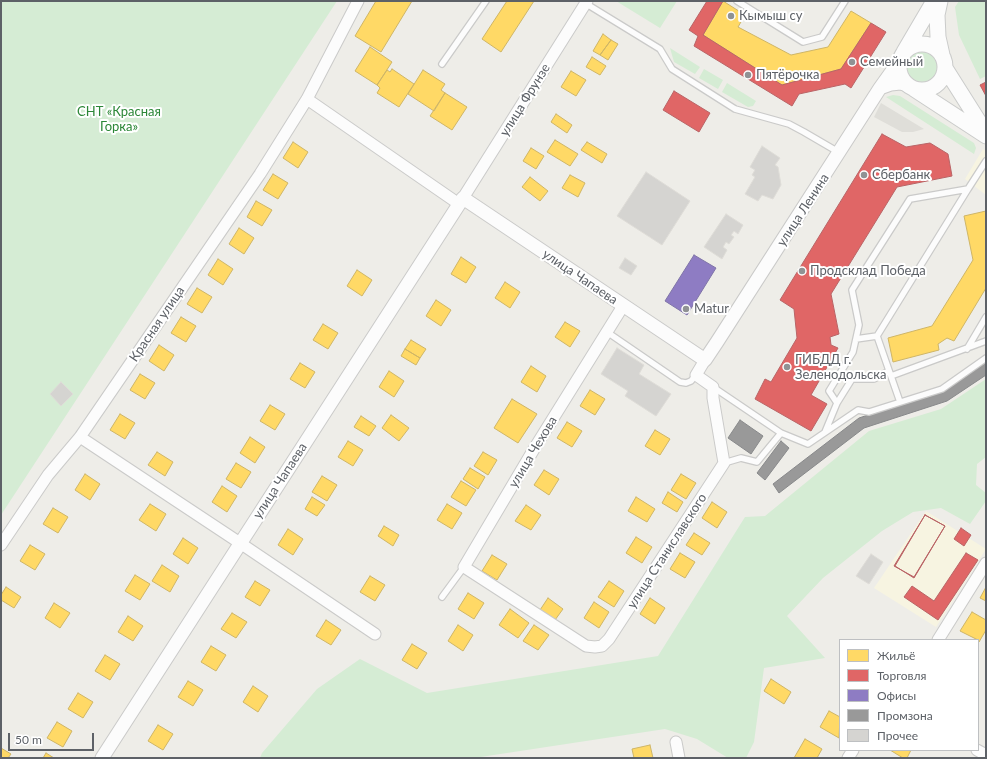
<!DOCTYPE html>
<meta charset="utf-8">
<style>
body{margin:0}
#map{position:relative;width:987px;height:759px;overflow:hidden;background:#eeede8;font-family:Lato,sans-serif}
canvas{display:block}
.frame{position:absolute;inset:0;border:2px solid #5d6167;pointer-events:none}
.legend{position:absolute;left:839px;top:639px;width:140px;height:112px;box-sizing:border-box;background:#fff;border:1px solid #bec0c2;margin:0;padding:5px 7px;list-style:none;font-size:12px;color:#5d6167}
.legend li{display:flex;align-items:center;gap:8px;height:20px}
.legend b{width:20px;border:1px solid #bec0c2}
.scale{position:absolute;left:8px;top:733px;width:86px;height:18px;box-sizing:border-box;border:2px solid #5d6167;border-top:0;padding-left:5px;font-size:12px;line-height:14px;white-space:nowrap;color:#5d6167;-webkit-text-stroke:3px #fff;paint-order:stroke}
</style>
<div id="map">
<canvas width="987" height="759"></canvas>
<div class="frame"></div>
<ul class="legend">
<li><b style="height:11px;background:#ffd966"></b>Жильё</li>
<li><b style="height:11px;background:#e06666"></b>Торговля</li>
<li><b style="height:11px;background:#8e7cc3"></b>Офисы</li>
<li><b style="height:11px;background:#999"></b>Промзона</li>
<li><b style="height:11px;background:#d5d4d1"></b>Прочее</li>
</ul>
<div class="scale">50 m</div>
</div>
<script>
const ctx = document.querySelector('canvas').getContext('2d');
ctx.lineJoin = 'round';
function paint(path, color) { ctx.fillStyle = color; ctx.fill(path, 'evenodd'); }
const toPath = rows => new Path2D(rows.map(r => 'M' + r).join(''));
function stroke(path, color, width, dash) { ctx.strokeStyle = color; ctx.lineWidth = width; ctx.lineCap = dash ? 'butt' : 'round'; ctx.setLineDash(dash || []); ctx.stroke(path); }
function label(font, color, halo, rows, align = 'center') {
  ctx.font = font + ' Lato,sans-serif'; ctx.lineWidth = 4; ctx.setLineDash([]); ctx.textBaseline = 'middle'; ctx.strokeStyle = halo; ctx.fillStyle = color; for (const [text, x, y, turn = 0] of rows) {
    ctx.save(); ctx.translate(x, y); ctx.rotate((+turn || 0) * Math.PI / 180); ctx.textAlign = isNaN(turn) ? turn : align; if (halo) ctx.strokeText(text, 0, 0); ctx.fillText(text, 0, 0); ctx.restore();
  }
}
const commercial = toPath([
 [983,149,986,151,986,195,965,179],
 [926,511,986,549,936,627,874,588]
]);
const industrial = toPath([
 [881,103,924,129,913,132,902,132,874,117]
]);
const green = toPath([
 [1,1,337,1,1,515],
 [616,1,677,1,660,28],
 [959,1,986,1,986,76,980,79,959,35,955,7],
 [670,48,700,67,695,74,674,62],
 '907 67a15 15 0 1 1 30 0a15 15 0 1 1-30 0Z',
 [704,69,723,80,718,89,699,78],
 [727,83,756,101,753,106,748,107,722,92],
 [893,95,900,96,974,143,976,148,974,154,886,97],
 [986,379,986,457,977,464,976,485,986,493,986,501,970,524,941,508,913,512,882,531,823,578,787,616,825,658,764,668,754,742,746,758,728,758,697,739,665,729,474,758,260,758,262,753,317,689,360,659,427,693,658,656,745,517,765,516,869,431,941,409]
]);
const homes = toPath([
 [376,1,412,1,381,52,355,36,376,1],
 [507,1,534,1,501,52,482,39,507,1],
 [723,1,745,15,738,27,791,55,828,47,851,11,871,23,841,69,782,85,703,35,723,1],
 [603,34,611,40,600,55,593,51,603,34],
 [611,40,618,44,608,60,600,55,611,40],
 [370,47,392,62,377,85,355,71,370,47],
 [592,57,606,66,600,75,586,67,592,57],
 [392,69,414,84,399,107,377,93,380,88,377,85,387,70,390,72,392,69],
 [423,70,445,84,441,90,445,93,434,111,408,94,423,70],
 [571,71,586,80,576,96,561,87,571,71],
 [445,93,467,107,452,130,430,116,445,93],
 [556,114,572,125,567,133,551,122,556,114],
 [555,140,578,154,570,166,547,152,555,140],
 [293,142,308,152,298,168,283,158,293,142],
 [587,142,607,154,602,163,581,150,587,142],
 [531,148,544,156,536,169,523,161,531,148],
 [273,174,288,183,278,199,263,190,273,174],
 [570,175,585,183,578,197,562,188,570,175],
 [530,177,548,191,540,201,522,187,530,177],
 [256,201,272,210,262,226,247,217,256,201],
 [986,211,986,288,954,341,947,338,938,344,939,350,893,362,888,338,932,326,973,260,964,216,986,211],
 [239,228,254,238,244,254,229,244,239,228],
 [461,257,476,267,466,283,451,274,461,257],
 [218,259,233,269,223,285,208,275,218,259],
 [357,270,372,280,362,296,347,286,357,270],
 [505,282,520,292,510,308,495,298,505,282],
 [197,288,212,297,202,313,187,304,197,288],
 [436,300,451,310,441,326,426,316,436,300],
 [181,317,196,326,186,342,171,333,181,317],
 [565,322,580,331,570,347,555,337,565,322],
 [323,324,338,333,328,349,313,340,323,324],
 [411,340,426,349,420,358,405,349,411,340],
 [159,345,174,355,164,371,149,361,159,345],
 [405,349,420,358,416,365,401,356,405,349],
 [300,363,315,372,305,388,290,379,300,363],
 [531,366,546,376,537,392,521,382,531,366],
 [389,371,404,381,394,397,379,387,389,371],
 [140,374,155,383,145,399,130,390,140,374],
 [590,390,605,399,595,415,580,406,590,390],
 [512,399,537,414,518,443,494,428,512,399],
 [270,405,285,414,275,430,260,421,270,405],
 [120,414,135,423,125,439,110,430,120,414],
 [391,415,409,428,399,441,382,428,391,415],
 [361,416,376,426,369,436,354,427,361,416],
 [567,422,582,431,572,447,557,438,567,422],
 [655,430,670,439,660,455,645,446,655,430],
 [250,437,265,447,255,463,240,453,250,437],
 [348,441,363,450,353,466,338,457,348,441],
 [157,452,173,462,165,476,148,465,157,452],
 [483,452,497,460,488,475,474,466,483,452],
 [236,463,251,472,241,488,226,479,236,463],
 [470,468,485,477,478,489,463,479,470,468],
 [544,470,559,479,549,495,534,485,544,470],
 [85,474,100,484,90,500,75,490,85,474],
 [681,474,696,483,686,499,671,490,681,474],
 [322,476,337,485,327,501,312,492,322,476],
 [461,481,476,490,466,506,451,497,461,481],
 [222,486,237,496,227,512,212,502,222,486],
 [668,492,683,502,677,512,662,503,668,492],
 [312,497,325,505,317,516,305,509,312,497],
 [636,497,655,509,647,522,628,511,636,497],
 [712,502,727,512,717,528,702,518,712,502],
 [150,504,166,514,156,531,139,520,150,504],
 [447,504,462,513,452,529,437,520,447,504],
 [526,505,541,515,531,530,515,521,526,505],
 [53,508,68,517,58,533,43,524,53,508],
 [384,526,399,535,393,546,378,536,384,526],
 [288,529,303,539,293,555,278,545,288,529],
 [694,533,710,543,702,555,686,545,694,533],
 [636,537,652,547,642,563,626,553,636,537],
 [183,538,198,548,188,564,173,554,183,538],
 [30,545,45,554,35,570,20,561,30,545],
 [680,553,695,562,685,578,670,569,680,553],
 [492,555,507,564,497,580,482,571,492,555],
 [162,565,179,576,170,592,152,581,162,565],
 [135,575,150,584,140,600,125,591,135,575],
 [370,576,385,585,375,601,360,592,370,576],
 [255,581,270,590,260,606,245,597,255,581],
 [609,581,624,591,614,607,598,597,609,581],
 [6,587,21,597,14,608,1,600,1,595,6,587],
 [986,587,986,601,980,598,986,587],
 [468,593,484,603,474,619,458,609,468,593],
 [548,598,563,609,555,620,540,610,548,598],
 [650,598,665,608,655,624,640,614,650,598],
 [594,602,609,612,599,628,584,618,594,602],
 [54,603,70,613,60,628,45,618,54,603],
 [510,609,529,623,518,638,499,625,510,609],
 [972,612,986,620,986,630,979,642,978,640,960,631,972,612],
 [232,613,247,622,236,638,221,629,232,613],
 [128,616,143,626,133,641,118,632,128,616],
 [326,620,341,630,331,645,316,636,326,620],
 [458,625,473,635,463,651,448,641,458,625],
 [534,625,549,635,538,650,523,641,534,625],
 [412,644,427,653,417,669,402,660,412,644],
 [211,646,226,655,216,671,201,662,211,646],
 [105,655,120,664,110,680,95,671,105,655],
 [771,679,791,692,784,704,764,691,771,679],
 [188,681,203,690,193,706,178,697,188,681],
 [253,686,268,696,258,712,243,702,253,686],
 [78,693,93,702,83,718,68,709,78,693],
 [829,711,840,717,839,738,820,727,829,711],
 [57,722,72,731,63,747,47,738,57,722],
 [158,725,173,734,163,750,148,741,158,725],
 [805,739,822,749,817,758,794,758,805,739],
 [650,745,653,758,634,758,632,749,650,745],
 [1,748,11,754,8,758,1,758,1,748],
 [890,750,911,750,907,758,903,758,890,750],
 [46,753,54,758,43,758,46,753]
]);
const shops = toPath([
 [707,1,723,1,703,35,782,85,841,69,871,23,886,32,851,88,845,84,799,94,792,106,694,46,698,36,689,30,707,1],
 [986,82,986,96,980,85,986,82],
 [674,91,710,113,699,132,663,110,674,91],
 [882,134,906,147,930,143,948,154,952,176,897,187,831,294,839,334,830,337,831,345,838,348,811,395,827,404,811,431,755,399,765,379,771,382,797,338,794,309,780,300,882,134],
 [925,515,945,526,914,578,895,566,925,515],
 [925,515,945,526,914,577,894,566,925,515],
 [961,528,971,535,964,546,954,539,961,528],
 [966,553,978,560,938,620,904,597,912,586,934,601,966,553]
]);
const offices = toPath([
 [694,255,716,268,687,315,665,301,694,255]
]);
const industry = toPath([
 [986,361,986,375,947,401,864,428,779,493,773,484,859,418,943,390,986,361],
 [740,420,763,436,751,454,728,438,740,420],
 [781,441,789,448,765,480,757,473,781,441]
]);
const building = toPath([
 [762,146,780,158,775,165,778,167,781,185,773,199,762,195,758,201,745,194,755,177,752,175,755,170,750,167,762,146],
 [646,172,690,201,662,245,617,216,646,172],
 [726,214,743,225,738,234,734,231,731,235,734,237,729,244,726,242,723,247,727,250,722,259,704,247,726,214],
 [625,258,637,266,631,275,619,268,625,258],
 [617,348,644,365,639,374,671,394,656,416,625,396,628,391,601,374,617,348],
 [61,382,73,394,61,406,50,394,61,382],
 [871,554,883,562,869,584,856,576,871,554]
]);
const service = toPath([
 [737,1,803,42,822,37,845,1],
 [585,3,660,49,672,69,735,109,789,124,804,132,840,153],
 [442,64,486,1],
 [607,332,680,382,686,383,691,381,696,375],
 [856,339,877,336],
 [967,349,986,317],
 [891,376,986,341],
 [713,387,781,433],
 [900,402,877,336,968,189],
 [837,403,852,379,874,379,889,371],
 [825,432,837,403,829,391,853,352,859,325,852,290,910,199,968,189,986,161],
 [724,463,741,458,757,462,781,433,808,444,858,410,869,412,942,389,986,358],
 [442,597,464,567]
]);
const minor = toPath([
 [307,99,459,204],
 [463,198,587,1],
 [623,306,534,449,464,567,586,646,595,647,602,646,609,639,724,463,713,398,713,387,696,375,705,360],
 [80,437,240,543,375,634],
 [1,545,48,475,80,437,260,174,307,99,358,1],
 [938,640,986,563],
 [676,742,679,758],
 [977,750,986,755],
 [848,758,853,750]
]);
const tertiary = toPath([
 [880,88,891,84,900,83,908,85],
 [102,758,463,198,705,360,717,342,880,88,900,60]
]);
const secondary = toPath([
 [940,1,937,15,938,37,942,55],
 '899 67a23 23 0 1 1 46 0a23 23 0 1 1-46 0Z',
 [904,52,934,1],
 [945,68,986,133],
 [914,89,986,136]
]);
const markers = [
 [731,16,4,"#909294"],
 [852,62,4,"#909294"],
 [748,75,4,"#909294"],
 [864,175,4,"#909294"],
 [802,271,4,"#909294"],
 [686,309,4,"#909294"],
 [787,367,4,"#909294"]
];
const poiNames = [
 ["Кымыш су",739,16],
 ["Семейный",860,62],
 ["Пятёрочка",756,75],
 ["Сбербанк",872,175],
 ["Продсклад Победа",810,271],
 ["Matur",694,309],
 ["ГИБДД г.",795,360],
 ["Зеленодольска",795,375]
];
const streetNames = [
 ["улица Фрунзе",525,100,-58],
 ["улица Ленина",803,210,-57],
 ["улица Чапаева",580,277,34],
 ["Красная улица",157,324,-56],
 ["улица Чехова",533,452,-59],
 ["улица Чапаева",280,481,-57],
 ["улица Станиславского",667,551,-57]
];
const parkNames = [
 ["СНТ «Красная",119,112],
 ["Горка»",119,127]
];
paint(commercial, '#f7f4e1');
paint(industrial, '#dfded9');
paint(green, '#d5ecd4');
paint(homes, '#ffd966');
stroke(homes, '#ceb566', 1);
paint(shops, '#e06666');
stroke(shops, '#b96466', 1);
paint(offices, '#8e7cc3');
stroke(offices, '#7f74a7', 1);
paint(industry, '#999');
stroke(industry, '#87888a', 1);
paint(building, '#d5d4d1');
stroke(building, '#dedcd7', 1);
stroke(service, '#cacac9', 8);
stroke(minor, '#cacac9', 13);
stroke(tertiary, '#cacac9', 15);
stroke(secondary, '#cacbca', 17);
stroke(service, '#fcfcfc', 5.5);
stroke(minor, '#fcfcfc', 11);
stroke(tertiary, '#fcfcfc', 13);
stroke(secondary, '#fcfcfc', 15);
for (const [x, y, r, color] of markers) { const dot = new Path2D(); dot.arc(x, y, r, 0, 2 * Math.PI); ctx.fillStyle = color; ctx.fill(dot); stroke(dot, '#fff', 1.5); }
label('13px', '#5d6167', '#fff', poiNames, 'left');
label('13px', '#5d6167', '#fff', streetNames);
label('13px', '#2c8737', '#fff', parkNames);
</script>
